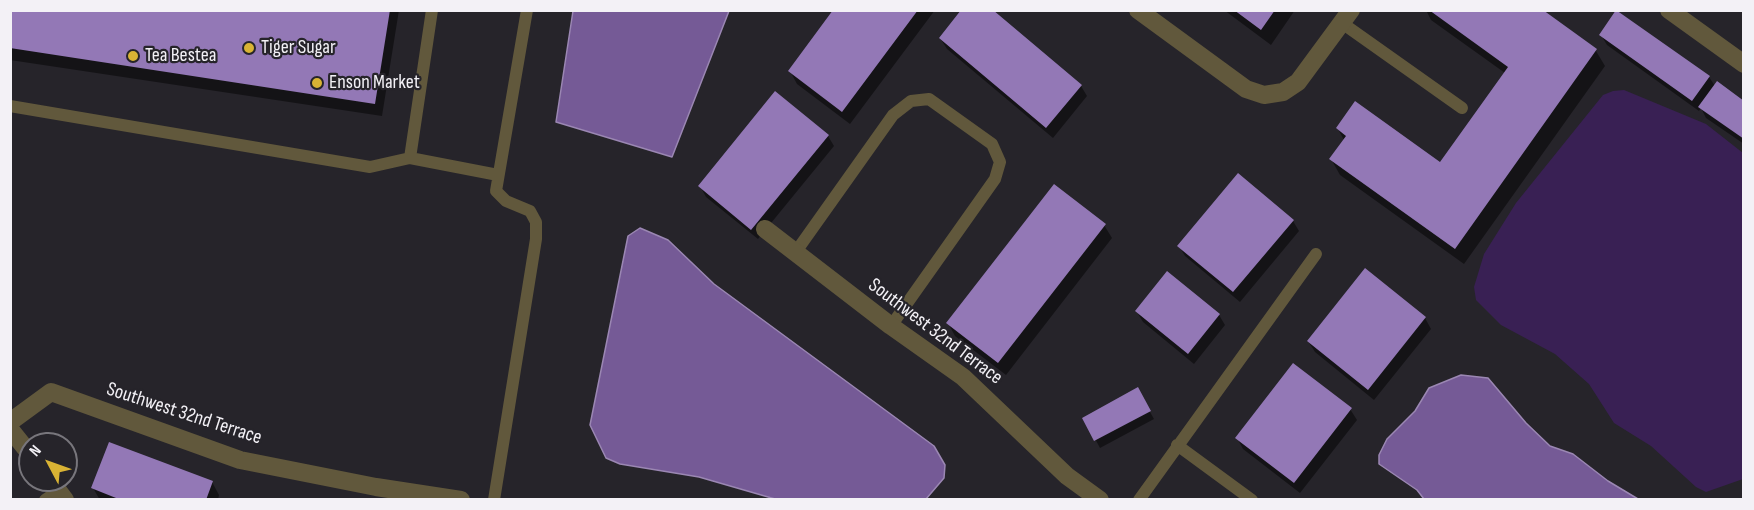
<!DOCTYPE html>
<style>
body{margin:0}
#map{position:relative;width:1754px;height:510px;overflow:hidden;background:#26242a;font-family:"Sofia Sans Condensed",sans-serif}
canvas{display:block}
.frame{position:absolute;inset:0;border:12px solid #f3f1f6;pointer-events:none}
.north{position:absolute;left:18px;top:432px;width:60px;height:60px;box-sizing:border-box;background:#26242a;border:2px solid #78767c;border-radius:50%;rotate:311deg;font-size:16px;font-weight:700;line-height:24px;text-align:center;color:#f3f1f6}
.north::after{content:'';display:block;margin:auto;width:21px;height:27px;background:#d9b334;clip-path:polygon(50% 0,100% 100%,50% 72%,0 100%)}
</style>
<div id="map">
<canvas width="1754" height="510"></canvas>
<div class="frame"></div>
<div class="north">N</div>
</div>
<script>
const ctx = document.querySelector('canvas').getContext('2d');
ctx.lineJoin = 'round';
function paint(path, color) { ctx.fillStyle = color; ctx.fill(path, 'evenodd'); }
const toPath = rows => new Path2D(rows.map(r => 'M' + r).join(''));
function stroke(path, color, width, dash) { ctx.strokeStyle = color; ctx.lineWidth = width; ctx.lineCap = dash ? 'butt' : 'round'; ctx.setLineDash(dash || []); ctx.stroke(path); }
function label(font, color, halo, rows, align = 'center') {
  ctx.font = font + ' "Sofia Sans Condensed",sans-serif'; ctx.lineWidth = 4.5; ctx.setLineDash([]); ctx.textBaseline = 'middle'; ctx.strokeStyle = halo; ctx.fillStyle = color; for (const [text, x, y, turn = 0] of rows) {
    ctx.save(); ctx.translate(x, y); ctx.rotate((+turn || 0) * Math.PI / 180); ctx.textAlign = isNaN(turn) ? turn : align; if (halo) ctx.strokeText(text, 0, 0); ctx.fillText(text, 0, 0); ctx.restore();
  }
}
const green = toPath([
 [1624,90,1706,124,1743,153,1743,479,1706,492,1696,487,1651,446,1614,423,1589,384,1555,354,1501,325,1476,300,1474,287,1484,254,1516,203,1603,95,1613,91]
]);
const water = toPath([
 [573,11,729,11,672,157,556,122,573,11],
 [640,228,668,240,714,284,934,446,945,465,944,478,926,499,775,499,699,477,620,464,606,458,590,425,628,236,640,228],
 [1461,375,1488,378,1526,423,1550,446,1573,454,1608,481,1638,499,1424,499,1417,490,1379,464,1379,455,1387,439,1415,411,1429,388,1461,375]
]);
const shadow = toPath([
 [10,10,399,10,382,116,10,60],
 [835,10,935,10,850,124,797,84,790,71],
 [1224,10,1295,10,1271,45],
 [1426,10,1540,10,1596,51,1605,66,1464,264,1340,175,1331,159,1344,140,1338,129,1440,164,1505,73,1431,20],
 [1617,11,1709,77,1715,86,1744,102,1744,144,1706,118,1701,108,1699,111,1607,45,1601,35],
 [940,38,1081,86,1087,96,1053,138,947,49],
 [828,136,834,146,758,239,706,197,700,186],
 [1293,221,1299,231,1240,302,1185,256,1179,246],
 [1104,225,1112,238,1006,375,955,336,948,323],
 [1137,312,1219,315,1225,325,1194,364,1143,322],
 [1425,318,1431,329,1374,400,1315,352,1308,341],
 [1137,389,1154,419,1100,448,1084,418],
 [1350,409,1357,420,1300,493,1243,449,1237,438],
 [212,482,219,495,218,500,100,500,93,488]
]);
const building = toPath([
 [10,10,390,10,375,104,10,48],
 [833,10,918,10,842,112,788,71],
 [961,10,993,10,1082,85,1046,128,939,38],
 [1234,10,1275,10,1261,30],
 [1429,10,1543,10,1597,49,1455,249,1329,159,1346,136,1336,128,1355,101,1440,162,1508,67],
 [1616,10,1710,76,1692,101,1599,35],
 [1717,81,1744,101,1744,139,1698,107],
 [775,91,829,135,751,230,698,186],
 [1238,173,1294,220,1233,292,1177,246],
 [1054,184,1106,224,998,363,946,323],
 [1365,268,1426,317,1368,390,1307,341],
 [1167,271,1220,314,1188,354,1135,311],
 [1293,363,1352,408,1294,483,1235,438],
 [1138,387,1151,411,1094,441,1082,418],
 [109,442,213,481,206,500,121,500,91,488]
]);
const lane = toPath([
 [1342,23,1462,108],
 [10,106,370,167,410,158,498,175],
 [410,158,432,10],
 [795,253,893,115,911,101,929,99,992,144,1000,162,995,179,891,326],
 [1177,445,1252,500],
 [45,500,58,491],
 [494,500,536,239,536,222,530,211,506,201,496,191,527,10],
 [1139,500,1316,254]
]);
const street = toPath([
 [1138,10,1246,89,1264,95,1283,92,1298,82,1351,10],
 [1669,10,1744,64],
 [765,229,891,326,963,377,1067,476,1100,500],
 [10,422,51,392,240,460,376,487,461,500],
 [10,429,30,454],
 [50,480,65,500]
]);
const markers = [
 [249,48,6,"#d9b334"],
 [133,56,6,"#d9b334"],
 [317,83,6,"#d9b334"]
];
const poiNames = [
 ["Tiger Sugar",261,48],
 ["Tea Bestea",145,56],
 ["Enson Market",329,83]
];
const streetNames = [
 ["Southwest 32nd Terrace",935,332,37],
 ["Southwest 32nd Terrace",184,414,18]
];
paint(green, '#392054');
paint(water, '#755a96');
stroke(water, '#9b87b3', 1.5);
paint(shadow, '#0007');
paint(building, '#9378b6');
stroke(lane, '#61583c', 12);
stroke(street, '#61583c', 18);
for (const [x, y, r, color] of markers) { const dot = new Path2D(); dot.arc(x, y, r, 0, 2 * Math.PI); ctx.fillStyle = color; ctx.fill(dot); stroke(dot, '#26242a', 2); }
label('20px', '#f3f1f6', '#26242a', poiNames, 'left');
label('20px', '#f3f1f6', '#26242a', streetNames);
</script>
